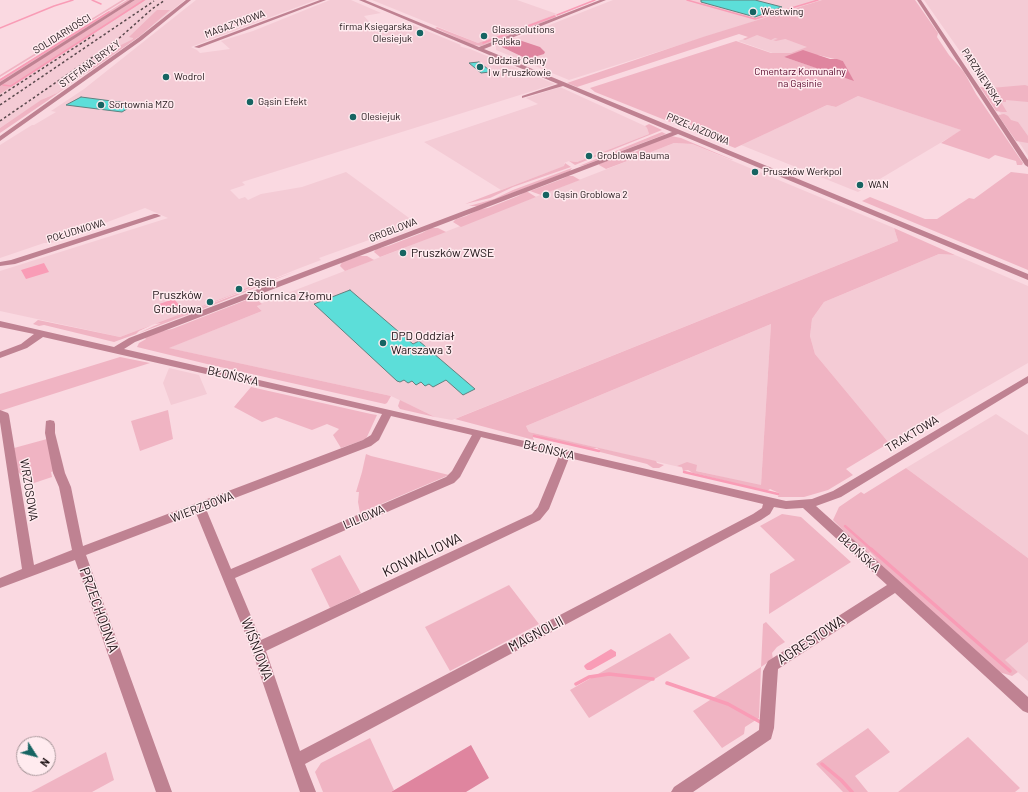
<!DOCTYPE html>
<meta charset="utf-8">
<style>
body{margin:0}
#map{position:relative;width:1028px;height:792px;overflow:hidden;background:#fad9e1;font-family:Barlow,sans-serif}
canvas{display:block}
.north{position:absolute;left:16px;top:736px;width:40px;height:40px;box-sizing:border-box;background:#ffebef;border:1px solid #a59598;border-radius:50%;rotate:126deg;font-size:11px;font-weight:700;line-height:16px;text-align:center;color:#1e1316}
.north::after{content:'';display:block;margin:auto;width:14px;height:18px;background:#166462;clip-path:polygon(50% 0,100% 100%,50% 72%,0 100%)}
</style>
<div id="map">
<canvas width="1028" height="792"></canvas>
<div class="north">N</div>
</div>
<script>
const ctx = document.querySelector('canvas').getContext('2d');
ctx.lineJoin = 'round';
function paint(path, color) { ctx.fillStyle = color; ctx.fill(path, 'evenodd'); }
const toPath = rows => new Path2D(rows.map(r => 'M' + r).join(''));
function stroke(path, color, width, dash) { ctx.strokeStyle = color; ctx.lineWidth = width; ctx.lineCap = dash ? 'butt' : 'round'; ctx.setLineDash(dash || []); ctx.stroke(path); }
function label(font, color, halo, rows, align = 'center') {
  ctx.font = font + ' Barlow,sans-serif'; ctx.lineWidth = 3; ctx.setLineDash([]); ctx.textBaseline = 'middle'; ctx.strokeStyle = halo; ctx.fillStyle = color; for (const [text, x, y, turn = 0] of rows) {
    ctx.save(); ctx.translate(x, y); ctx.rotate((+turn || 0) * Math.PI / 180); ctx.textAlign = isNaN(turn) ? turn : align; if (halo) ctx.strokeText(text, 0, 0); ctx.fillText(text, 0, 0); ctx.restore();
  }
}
const built = toPath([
 [146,0,185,0,140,36,113,55,57,93,45,98,0,128,0,94],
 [196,0,316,0,191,47,197,50,200,53,230,49,221,41,253,31,330,0,351,0,381,13,364,16,375,28,374,28,375,30,410,24,461,45,460,46,462,47,470,49,555,84,242,182,245,185,230,190,239,199,245,197,248,200,261,194,302,187,346,172,416,223,319,258,321,260,266,281,264,280,231,295,120,337,0,311,0,271,168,218,145,208,51,243,44,243,0,258,0,145,32,125,34,125,56,112,51,111,84,89],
 [372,0,517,0,557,14,478,43],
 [613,0,822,0,569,80,496,50,496,46],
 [924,0,1028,0,1028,156,964,57],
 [763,32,810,47,784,57,738,41],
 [560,87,645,126,647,128,649,134,577,162,569,161,564,163,565,166,501,190,424,142,538,104,526,98],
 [858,96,962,130,858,192,741,145,827,105,836,107],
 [674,143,692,144,894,228,898,241,452,420,435,417,391,396,168,348,262,311,257,305],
 [939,254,955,255,1028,286,1028,363,889,443,815,354,810,336,812,319,824,302],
 [771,324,761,486,529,432,526,426],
 [169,368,199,375,207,394,171,405,163,383],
 [996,414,1028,435,1028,558,906,468],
 [1028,642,1028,681,1004,660]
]);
const green = toPath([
 [122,0,125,0,0,77,0,75],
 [127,0,131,0,0,82,0,79],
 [135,0,146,0,0,94,0,85],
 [822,0,915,0,938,33,937,37,949,55,964,72,976,94,1023,163,1022,165,1017,165,1016,161,995,155,989,159,941,143,961,130,858,96,836,107,827,105,735,148,595,92,590,88,736,41,771,53,791,53,807,47,785,39,776,41,773,40,778,39,775,38,771,40,757,35,745,40,743,39,748,37,739,34,577,87,567,83,703,37],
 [818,55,843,61,853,80,784,57],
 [157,10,170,10,140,36,87,73,85,72,119,46,133,39,133,38,129,37,130,36],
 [554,15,556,16,556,17,481,46,473,45,435,28,437,27,478,43],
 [83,75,47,101,0,133,0,128,41,100,57,93],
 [1025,85,1028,86,1028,102,1006,100,1006,102,1001,102,1007,112,1002,112,996,111,980,87,991,88],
 [1004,114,1008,116,1011,120,1018,122,1028,136,1028,143,1016,141,998,115],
 [649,124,662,130,575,165,569,161,577,162,649,134,647,128,645,126],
 [662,132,666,134,585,165,579,166],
 [671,136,681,138,733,160,732,160,692,144,674,143,636,158,626,153,633,151,635,152,639,150,637,149],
 [621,155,630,160,606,169,599,165,599,164],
 [565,163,571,167,513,187,490,198,465,204,564,166],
 [572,168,570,171,478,206,469,206,494,199,513,190],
 [1011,172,1028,174,1028,270,862,201,870,197,925,219,937,219,969,198,974,199],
 [568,176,573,176,580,180,541,195,530,191,562,179],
 [525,192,528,192,536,197,461,227,453,222,456,219,466,216,480,209,488,208,518,196],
 [431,228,438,228,446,232,380,257,374,252,376,249,388,246,422,233],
 [894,228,955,255,939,254,824,302,812,319,810,336,815,354,889,443,846,469,853,475,828,490,804,497,778,497,779,493,770,489,767,491,693,473,688,470,683,471,682,467,677,466,687,462,697,465,696,471,761,485,771,324,526,426,529,432,656,461,657,463,664,465,659,468,653,468,647,464,600,452,600,450,597,448,591,449,534,435,533,438,534,440,455,419,898,241],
 [359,256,367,256,374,260,345,271,340,266,342,262],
 [295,270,162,323,154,324,139,331,136,334,114,342,44,325,39,326,33,324,38,320,120,337,231,295,264,280,266,281],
 [296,271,221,302,139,333,154,326],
 [254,297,262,304,257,306,262,311,169,348,391,396,387,403,385,404,207,364,137,347,139,343,146,339,145,338,158,332,172,329],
 [120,357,150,363,0,411,0,394],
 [251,387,371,414,377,415,366,439,341,448,333,435,339,429,327,424,312,430,276,417,262,422,234,407],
 [400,400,435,417,400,409,398,406],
 [168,410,173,439,140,451,131,421],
 [47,439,54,471,51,472,52,477,31,484,18,472,14,448],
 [366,454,371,456,449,475,360,513,358,502,359,492,356,492,362,472],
 [906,468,1028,558,1028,642,1005,660,1018,672,1012,676,999,672,874,560,876,558,870,552,867,554,846,536,847,534,833,520,839,507,861,492,864,494],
 [782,514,801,517,851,562,769,614,770,574,795,560,760,526],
 [340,555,361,593,330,608,311,569],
 [509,585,539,624,450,671,425,627],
 [766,622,785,642,777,647,772,653,773,659,761,667,759,718,745,727,744,734,722,748,693,711,761,667,763,624],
 [670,633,690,658,589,718,570,690],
 [868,728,890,752,855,776,868,792,843,792,816,764],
 [968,737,1020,788,1015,792,898,792],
 [370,738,394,790,391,792,323,792,315,772,321,763],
 [106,752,114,780,92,792,31,792]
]);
const forest = toPath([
 [513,38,540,47,545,52,544,54,531,58,525,58,502,47,505,44,504,41],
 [803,50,830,59,837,59,843,61,854,81,784,57],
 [471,745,489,778,466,792,391,792]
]);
const water = toPath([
 [44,263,49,272,26,279,21,270],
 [174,299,180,306,159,314,153,306],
 [611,649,616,652,616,656,591,670,587,670,585,668,584,666,586,664]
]);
const streamFar2 = toPath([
 [92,0,101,4],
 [687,0,755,19,818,0],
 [557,15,595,0],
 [0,28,54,6,73,0],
 [483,43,555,16],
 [0,80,109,12],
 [3,85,11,86,144,0]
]);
const streamFar1 = toPath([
 [534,436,599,451],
 [684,472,778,494],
 [845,526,872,550]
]);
const stream = toPath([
 [871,549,1010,671],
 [667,683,728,704,762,723],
 [576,684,589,677,609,674,653,679],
 [822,764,841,780,852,792]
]);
const building = toPath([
 [701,0,755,0,782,7,755,17,701,2,701,0],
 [479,62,488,69,490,72,481,73,469,63,479,62],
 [81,97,135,104,122,112,66,105,81,97],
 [350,290,413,344,419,341,475,389,463,395,446,380,433,387,429,384,425,386,421,382,416,385,412,381,408,383,404,380,400,382,397,381,314,304,350,290]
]);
const minor = toPath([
 [130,0,135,0,0,86,0,82,130,0],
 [186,0,191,0,142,40,0,141,0,136,138,38,186,0],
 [320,0,326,0,199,48,194,47,320,0],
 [359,0,365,0,479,47,600,0,606,0,484,49,1028,274,1028,280,678,134,135,342,124,349,786,501,812,499,833,491,1028,376,1028,383,841,497,816,506,1028,697,1028,713,1023,711,895,593,778,669,774,728,771,739,693,792,671,792,674,787,759,730,763,671,768,661,887,585,803,508,786,509,774,507,770,514,761,520,305,764,316,792,300,792,251,648,196,513,86,555,172,792,156,792,75,560,0,588,0,578,22,569,0,422,0,410,8,413,9,415,34,565,72,550,59,487,53,473,45,433,46,421,50,420,54,421,55,424,55,433,65,473,71,487,83,546,363,440,371,435,382,414,43,337,27,348,0,358,0,352,21,344,34,334,0,327,0,321,114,347,129,338,672,132,563,86,522,98,522,96,558,84,359,0],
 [391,416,472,435,452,471,446,477,231,569,206,509,371,446,379,440,391,416],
 [481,437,559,456,538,507,532,514,261,640,235,578,454,483,460,477,481,437],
 [569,458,763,504,762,508,753,514,300,751,266,651,540,520,549,509,569,458],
 [917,0,921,0,1028,160,1028,167,1025,165,917,0],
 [154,214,157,214,161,216,15,264,0,266,0,262,11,260,154,214]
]);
const rail = toPath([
 [0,96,94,35],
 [0,105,154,1],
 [0,121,116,41,152,9,165,0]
]);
const markers = [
 [753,12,4,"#166462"],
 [420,33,4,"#166462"],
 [484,36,4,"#166462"],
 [480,67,4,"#166462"],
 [166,77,4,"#166462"],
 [250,102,4,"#166462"],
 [101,105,4,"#166462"],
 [353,117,4,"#166462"],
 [589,156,4,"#166462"],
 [755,172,4,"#166462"],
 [860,185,4,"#166462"],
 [546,195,4,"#166462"],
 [403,253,4,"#166462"],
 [239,289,4,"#166462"],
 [210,302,4,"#166462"],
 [383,343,4,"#166462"]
];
const farPoinames = [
 ["Westwing",761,12],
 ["firma Księgarska",412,27,"right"],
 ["Olesiejuk",412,39,"right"],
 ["Glasssolutions",492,30],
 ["Polska",492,42],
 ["Oddział Celny",488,61],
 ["I w Pruszkowie",488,73],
 ["Wodrol",174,77],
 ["Gąsin Efekt",258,102],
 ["Sortownia MZO",109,105],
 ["Olesiejuk",361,117],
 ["Groblowa Bauma",597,156],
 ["Pruszków Werkpol",763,172],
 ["WAN",868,185],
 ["Gąsin Groblowa 2",554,195]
];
const farStreetnames = [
 ["MAGAZYNOWA",235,24,-20],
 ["SOLIDARNOŚCI",62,34,-32],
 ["STEFANA BRYŁY",90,64,-36],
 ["PARZNIEWSKA",982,77,57],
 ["PRZEJAZDOWA",698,129,23],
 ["GROBLOWA",393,230,-21],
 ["POŁUDNIOWA",76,231,-17]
];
const farParknames = [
 ["Cmentarz Komunalny",800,72],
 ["na Gąsinie",800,84]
];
const poiNames = [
 ["Pruszków ZWSE",411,253],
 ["Gąsin",247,282],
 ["Zbiornica Złomu",247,296],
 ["Pruszków",202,295,"right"],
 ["Groblowa",202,309,"right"],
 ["DPD Oddział",391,336],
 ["Warszawa 3",391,350]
];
const streetNames = [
 ["BŁOŃSKA",233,376,13],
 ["TRAKTOWA",912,434,-31],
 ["BŁOŃSKA",549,450,13],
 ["WRZOSOWA",29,490,81],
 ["WIERZBOWA",202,507,-21],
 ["LILIOWA",364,517,-23],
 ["BŁOŃSKA",859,553,42]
];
const nearStreetnames = [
 ["KONWALIOWA",422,555,-25],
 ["PRZECHODNIA",99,610,70],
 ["MAGNOLII",536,634,-28],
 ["AGRESTOWA",811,640,-33],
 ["WIŚNIOWA",257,649,69]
];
paint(built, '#f4cbd5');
paint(green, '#f0b4c3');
paint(forest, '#df859f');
paint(water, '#f99cb6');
stroke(streamFar2, '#f99cb6', 1.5);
stroke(streamFar1, '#f99cb6', 2.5);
stroke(stream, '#f99cb6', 3.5);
paint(building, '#5cded9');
stroke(building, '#618280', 1);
paint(minor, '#bf8292');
stroke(rail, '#59484c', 1.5, [2.5, 2.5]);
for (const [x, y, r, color] of markers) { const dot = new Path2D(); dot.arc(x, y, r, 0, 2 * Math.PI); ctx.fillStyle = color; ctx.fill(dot); stroke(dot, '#ffebef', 1.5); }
label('10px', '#1e1316', '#ffebef', farPoinames, 'left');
label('10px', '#1e1316', '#ffebef', farStreetnames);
label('10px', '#570529', '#ffebef', farParknames);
label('12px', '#1e1316', '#ffebef', poiNames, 'left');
label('12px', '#1e1316', '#ffebef', streetNames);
label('14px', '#1e1316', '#ffebef', nearStreetnames);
</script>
